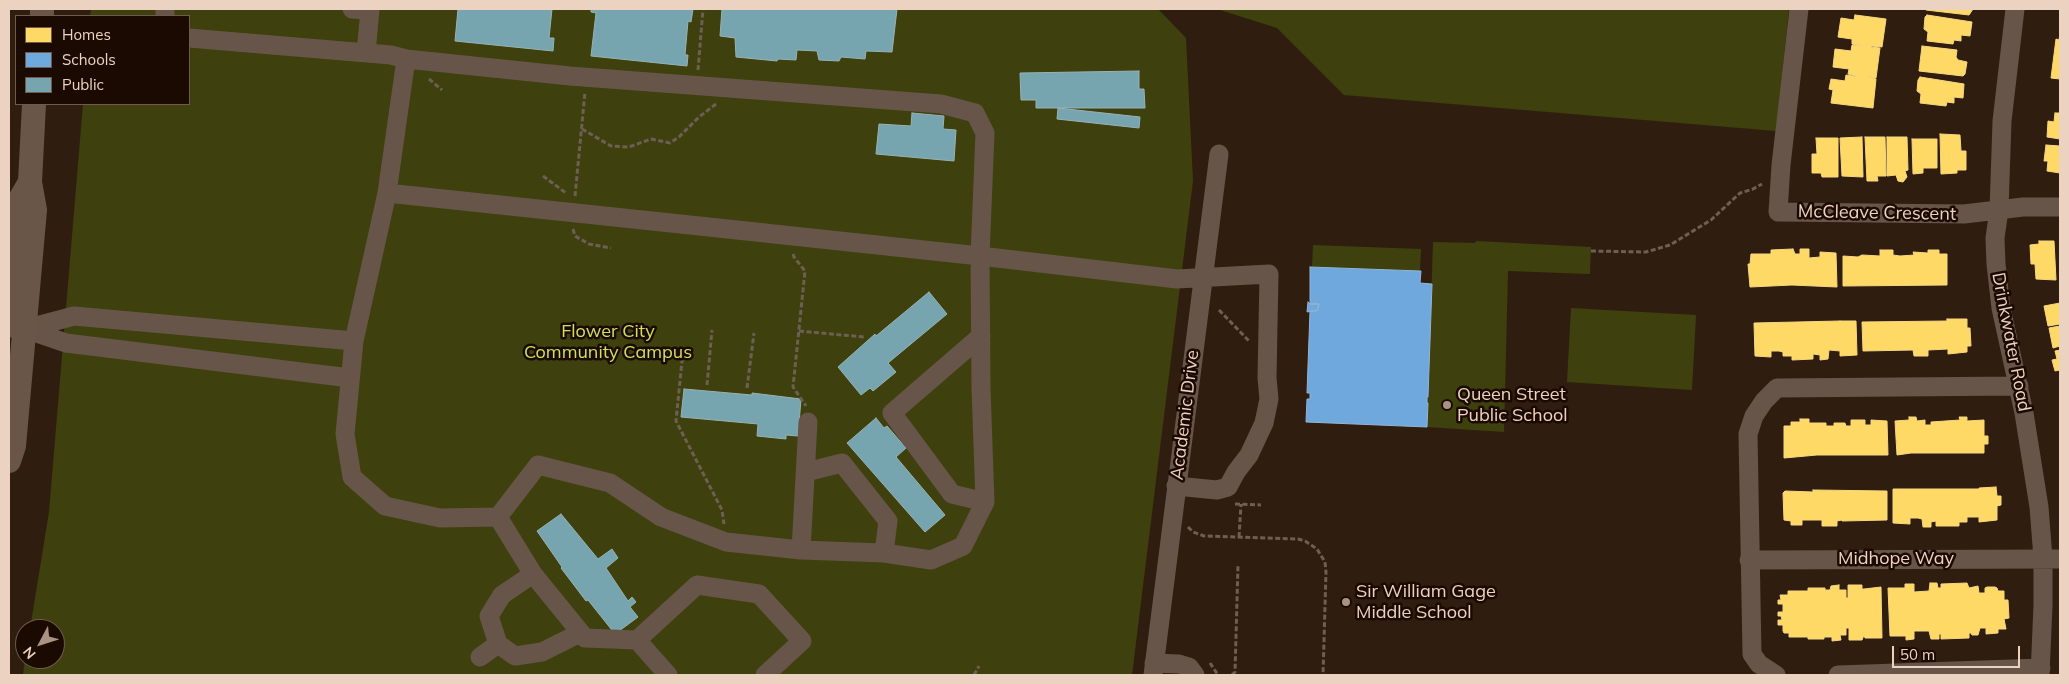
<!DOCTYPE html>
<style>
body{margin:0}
#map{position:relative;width:2069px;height:684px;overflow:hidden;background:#2f1e10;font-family:Mulish,sans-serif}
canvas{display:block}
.frame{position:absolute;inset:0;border:10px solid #ecd2c0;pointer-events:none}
.legend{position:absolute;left:15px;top:15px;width:175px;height:90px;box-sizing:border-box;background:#1b0a01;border:1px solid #6f5a4d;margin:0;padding:6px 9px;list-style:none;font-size:15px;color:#ecd2c0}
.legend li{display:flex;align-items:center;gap:10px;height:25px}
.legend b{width:25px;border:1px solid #6f5a4d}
.north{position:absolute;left:15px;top:619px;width:50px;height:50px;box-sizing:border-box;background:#1b0a01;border:1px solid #6f5a4d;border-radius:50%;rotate:230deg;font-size:14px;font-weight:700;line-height:20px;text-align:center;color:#ecd2c0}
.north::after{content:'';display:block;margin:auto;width:18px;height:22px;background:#aa9382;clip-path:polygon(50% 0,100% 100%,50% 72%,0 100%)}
.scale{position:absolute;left:1892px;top:646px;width:128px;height:22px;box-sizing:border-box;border:2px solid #ecd2c0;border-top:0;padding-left:6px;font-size:15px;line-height:18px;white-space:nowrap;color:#ecd2c0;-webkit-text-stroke:4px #1b0a01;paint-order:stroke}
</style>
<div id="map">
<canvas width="2069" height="684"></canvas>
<div class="frame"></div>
<ul class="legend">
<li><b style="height:14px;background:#ffd966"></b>Homes</li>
<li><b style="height:14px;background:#6fa8dc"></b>Schools</li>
<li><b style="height:14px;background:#76a5af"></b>Public</li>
</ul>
<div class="north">N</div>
<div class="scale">50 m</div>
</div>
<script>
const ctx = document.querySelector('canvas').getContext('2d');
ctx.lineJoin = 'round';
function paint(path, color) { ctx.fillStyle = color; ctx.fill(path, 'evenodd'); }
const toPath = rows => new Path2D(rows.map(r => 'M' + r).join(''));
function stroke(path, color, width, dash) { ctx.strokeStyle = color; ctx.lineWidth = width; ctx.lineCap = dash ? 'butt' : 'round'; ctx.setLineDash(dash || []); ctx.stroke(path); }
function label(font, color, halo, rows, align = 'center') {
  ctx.font = font + ' Mulish,sans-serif'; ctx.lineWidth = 5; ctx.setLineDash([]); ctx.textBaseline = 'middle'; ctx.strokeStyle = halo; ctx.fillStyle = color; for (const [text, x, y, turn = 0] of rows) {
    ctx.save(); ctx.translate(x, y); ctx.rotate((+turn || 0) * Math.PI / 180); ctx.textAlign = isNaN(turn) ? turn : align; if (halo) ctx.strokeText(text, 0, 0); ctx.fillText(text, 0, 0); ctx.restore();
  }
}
const green = toPath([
 [91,9,1158,9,1186,38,1193,181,1132,675,23,675,25,659,55,659,55,629,30,629,49,512,83,104,189,104,189,16,90,16],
 [1217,9,1789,9,1776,131,1344,95,1277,28],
 [1476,241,1591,247,1590,274,1508,271,1504,432,1427,427,1427,397,1428,397,1433,242,1475,243],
 [1313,245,1421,249,1420,271,1312,267],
 [1571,308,1696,315,1692,390,1567,382]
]);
const homes = toPath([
 [1926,9,1973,9,1969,15,1926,10,1926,9],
 [1855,15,1886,19,1882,47,1871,46,1871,47,1880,48,1876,78,1866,76,1876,79,1873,108,1831,103,1833,90,1829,89,1831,79,1845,81,1846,75,1860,77,1848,74,1849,69,1833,67,1835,49,1851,51,1852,45,1863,46,1852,44,1852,39,1838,37,1841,18,1854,20,1855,15],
 [1927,15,1972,22,1970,36,1961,35,1961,41,1954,40,1953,44,1927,41,1928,32,1924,29,1925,17,1927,15],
 [2060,33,2060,79,2051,78,2056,39,2059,40,2060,33],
 [1922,46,1957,50,1956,57,1958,60,1967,62,1965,74,1963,76,1919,71,1922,46],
 [1920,77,1964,84,1963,98,1954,97,1954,103,1947,102,1946,106,1920,103,1921,94,1917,91,1918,80,1920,77],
 [2055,113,2060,113,2060,139,2047,137,2048,121,2054,122,2055,113],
 [1940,134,1960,135,1961,151,1966,151,1966,170,1957,170,1957,173,1941,174,1940,134],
 [1862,137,1863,177,1842,176,1840,138,1862,137],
 [1865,137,1885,137,1886,176,1877,176,1878,181,1867,181,1865,137],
 [1887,137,1907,137,1908,170,1905,171,1907,177,1903,182,1898,181,1896,175,1887,176,1887,137],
 [1816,138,1838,138,1838,177,1822,177,1821,173,1812,173,1812,154,1817,154,1816,138],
 [1912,139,1937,139,1937,168,1923,168,1923,173,1913,174,1912,139],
 [2046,145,2060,146,2060,173,2047,171,2048,161,2044,161,2046,145],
 [2039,241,2054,241,2056,280,2036,279,2035,264,2031,264,2030,245,2039,244,2039,241],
 [1793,249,1795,254,1800,254,1800,249,1809,249,1809,258,1820,257,1820,252,1836,253,1837,287,1792,285,1750,287,1748,264,1750,264,1751,254,1771,254,1771,250,1793,249],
 [1880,250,1893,250,1893,255,1900,256,1914,255,1913,252,1928,253,1928,250,1939,250,1939,254,1947,254,1947,285,1843,286,1843,256,1858,257,1862,255,1880,256,1880,250],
 [2060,303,2060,324,2048,326,2044,306,2060,303],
 [1947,319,1967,319,1967,328,1970,328,1971,346,1967,346,1967,352,1948,354,1948,349,1928,350,1928,356,1914,356,1913,350,1863,351,1862,322,1947,321,1947,319],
 [1840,321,1856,321,1857,355,1840,356,1840,351,1829,350,1828,359,1820,360,1820,355,1813,354,1813,359,1792,360,1792,356,1783,356,1783,352,1779,351,1771,351,1771,357,1755,356,1754,323,1840,321],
 [2060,326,2060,346,2053,348,2049,328,2060,326],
 [2060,350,2060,370,2055,371,2052,360,2057,359,2055,351,2060,350],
 [1909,417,1916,417,1917,421,1925,420,1925,425,1931,425,1931,422,1960,420,1959,417,1967,417,1967,421,1984,420,1984,436,1988,436,1988,444,1984,444,1984,453,1911,453,1897,455,1895,421,1909,420,1909,417],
 [1800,419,1809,419,1809,423,1826,423,1826,426,1834,426,1834,423,1845,423,1846,426,1851,426,1851,420,1865,420,1865,425,1871,425,1871,420,1887,421,1888,455,1817,455,1784,458,1784,426,1791,426,1791,422,1800,422,1800,419],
 [1996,487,1997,496,2001,496,2001,505,1997,506,1997,520,1979,522,1979,517,1967,517,1967,522,1959,522,1959,526,1936,526,1936,521,1931,522,1931,527,1923,527,1922,519,1918,518,1910,518,1910,524,1893,523,1893,489,1979,489,1979,488,1996,487],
 [1813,490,1887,491,1887,520,1842,521,1842,520,1837,521,1837,526,1822,526,1822,520,1802,520,1802,525,1791,525,1791,521,1784,520,1783,493,1785,491,1813,492,1813,490],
 [1930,583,1937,583,1938,588,1941,588,1941,584,1967,583,1969,588,1978,586,1979,593,1985,593,1985,588,1987,587,1995,587,1997,588,1998,591,2004,591,2004,600,2008,600,2009,618,2004,619,2006,629,1998,629,1998,633,1986,634,1986,628,1980,628,1978,635,1972,635,1971,633,1969,633,1969,638,1941,639,1941,634,1939,634,1939,639,1931,639,1929,631,1914,631,1914,639,1906,640,1906,636,1890,636,1888,588,1905,588,1905,584,1914,584,1914,592,1929,591,1930,583],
 [1839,585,1839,590,1846,590,1846,598,1848,598,1848,585,1862,585,1862,589,1864,589,1881,587,1882,638,1865,638,1864,635,1862,640,1849,640,1849,628,1846,628,1846,635,1840,635,1841,640,1832,641,1832,637,1824,637,1824,639,1808,639,1808,637,1789,637,1789,633,1784,633,1783,631,1783,625,1778,625,1778,620,1782,620,1781,616,1778,616,1778,612,1783,612,1783,604,1778,604,1778,600,1781,600,1780,595,1788,595,1788,591,1808,591,1808,588,1825,588,1825,590,1830,590,1831,586,1839,585]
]);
const schools = toPath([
 [1310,267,1421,271,1420,283,1432,284,1428,397,1427,397,1427,403,1428,403,1427,427,1306,422,1307,399,1310,399,1310,393,1307,393,1310,311,1317,311,1319,304,1310,304,1310,267],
 [1308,302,1310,304,1319,304,1318,310,1307,312,1308,302]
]);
const public = toPath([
 [458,9,556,9,552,9,549,38,554,38,553,51,455,41,458,9],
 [591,9,693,9,691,22,688,21,685,55,688,55,687,66,591,56,596,13,591,12,591,9],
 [722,9,897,9,892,52,866,51,865,59,841,57,839,61,819,60,817,51,797,50,796,60,778,59,777,61,736,57,735,38,720,36,722,9],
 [1139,71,1139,89,1144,89,1145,108,1036,108,1036,100,1021,100,1020,73,1139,71],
 [1058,108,1140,117,1139,128,1057,119,1058,108],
 [912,113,944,116,943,129,956,130,954,161,876,154,879,124,911,126,912,113],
 [929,292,947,314,888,363,896,372,873,391,870,388,861,395,838,367,875,334,876,336,929,292],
 [684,389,752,395,752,393,801,399,798,436,786,435,786,439,757,436,758,424,681,417,684,389],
 [876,418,884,428,887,426,906,448,896,457,945,515,925,532,847,443,876,418],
 [561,514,598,559,612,549,618,558,606,568,628,601,632,597,636,602,630,607,638,617,615,634,588,600,586,601,561,568,562,567,537,531,561,514]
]);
const path = toPath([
 [698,70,703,9],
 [429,79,442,90],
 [582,129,611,146,629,147,651,139,670,143,679,137,699,117,716,104],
 [543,176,566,193],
 [575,196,585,92],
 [573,229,575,236,589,244,611,248],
 [1591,251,1646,252,1670,245,1711,220,1740,193,1753,189,1762,184],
 [793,254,794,257,805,271,793,387,806,406],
 [1219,310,1250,342],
 [799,331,864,337],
 [683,351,676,421,722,510,724,524],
 [707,385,712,330],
 [747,388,754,333],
 [1235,504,1261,505],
 [1188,527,1193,532,1204,536,1298,539,1305,541,1317,549,1325,562,1326,572,1323,675],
 [1239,537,1241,504],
 [1210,663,1218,675],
 [974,675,979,666],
 [1232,675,1235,672,1238,565]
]);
const minor = toPath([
 [352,9,370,10,366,53],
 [1799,9,1781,165,1778,212,1964,214,2023,207,2060,207],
 [2015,9,2002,121,1999,210,1995,238,1996,264,2001,308,2024,413,2039,507,2043,558,2043,605,2040,675],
 [165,16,165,9],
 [189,38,391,55,406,59],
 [387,193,406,59,570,76,941,104,975,113,985,133,980,256,981,388,985,502,963,546,931,560,884,553,801,550,726,542,661,517,610,483,538,465,498,517,440,518,385,506,352,477,345,434,354,341,387,193,737,230,980,256,1177,279,1269,274,1267,378,1269,399,1264,423,1249,455,1236,472,1228,487,1217,490,1176,486],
 [12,328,25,329,66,343,350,378],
 [25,329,74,316,354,341],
 [981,336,892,413,952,494,985,502],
 [806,472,842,463,888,521,884,553],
 [498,517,533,574,585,638,637,640,697,585,759,594,802,641,765,675],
 [801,550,808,422],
 [1749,560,2060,559],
 [637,640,668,675],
 [498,644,489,616,502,595,533,574],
 [480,657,498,644,515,656,542,652,580,633],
 [1154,663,1179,664,1189,667,1195,675],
 [1153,675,1219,154],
 [1776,675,1759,664,1752,654,1748,434,1754,416,1764,401,1777,388,2019,386],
 [1838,675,2041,668]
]);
const major = toPath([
 [42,16,42,9],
 [9,324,16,206,30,182],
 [9,461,14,446,35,210,30,182,34,104]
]);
const markers = [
 [1447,405,5,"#aa9382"],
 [1346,602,5,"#aa9382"]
];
const streetNames = [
 ["McCleave Crescent",1877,213,1],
 ["Drinkwater Road",2011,342,79],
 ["Academic Drive",1185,415,-83],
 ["Midhope Way",1896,559]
];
const parkNames = [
 ["Flower City",608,332],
 ["Community Campus",608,353]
];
const poiNames = [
 ["Queen Street",1457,395],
 ["Public School",1457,416],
 ["Sir William Gage",1356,592],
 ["Middle School",1356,613]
];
paint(green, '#3e410d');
paint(homes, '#ffd966');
stroke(homes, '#f9d781', 1);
paint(schools, '#6fa8dc');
stroke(schools, '#94b5d4', 1);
paint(public, '#76a5af');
stroke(public, '#99b2b4', 1);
stroke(path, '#6d5f53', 3, [5, 2.5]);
stroke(minor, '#665548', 19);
stroke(major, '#695648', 24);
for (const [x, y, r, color] of markers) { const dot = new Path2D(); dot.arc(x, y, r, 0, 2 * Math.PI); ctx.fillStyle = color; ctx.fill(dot); stroke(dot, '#1b0a01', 2); }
label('18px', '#ecd2c0', '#1b0a01', streetNames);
label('18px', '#cde05f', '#1b0a01', parkNames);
label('18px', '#ecd2c0', '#1b0a01', poiNames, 'left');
</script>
